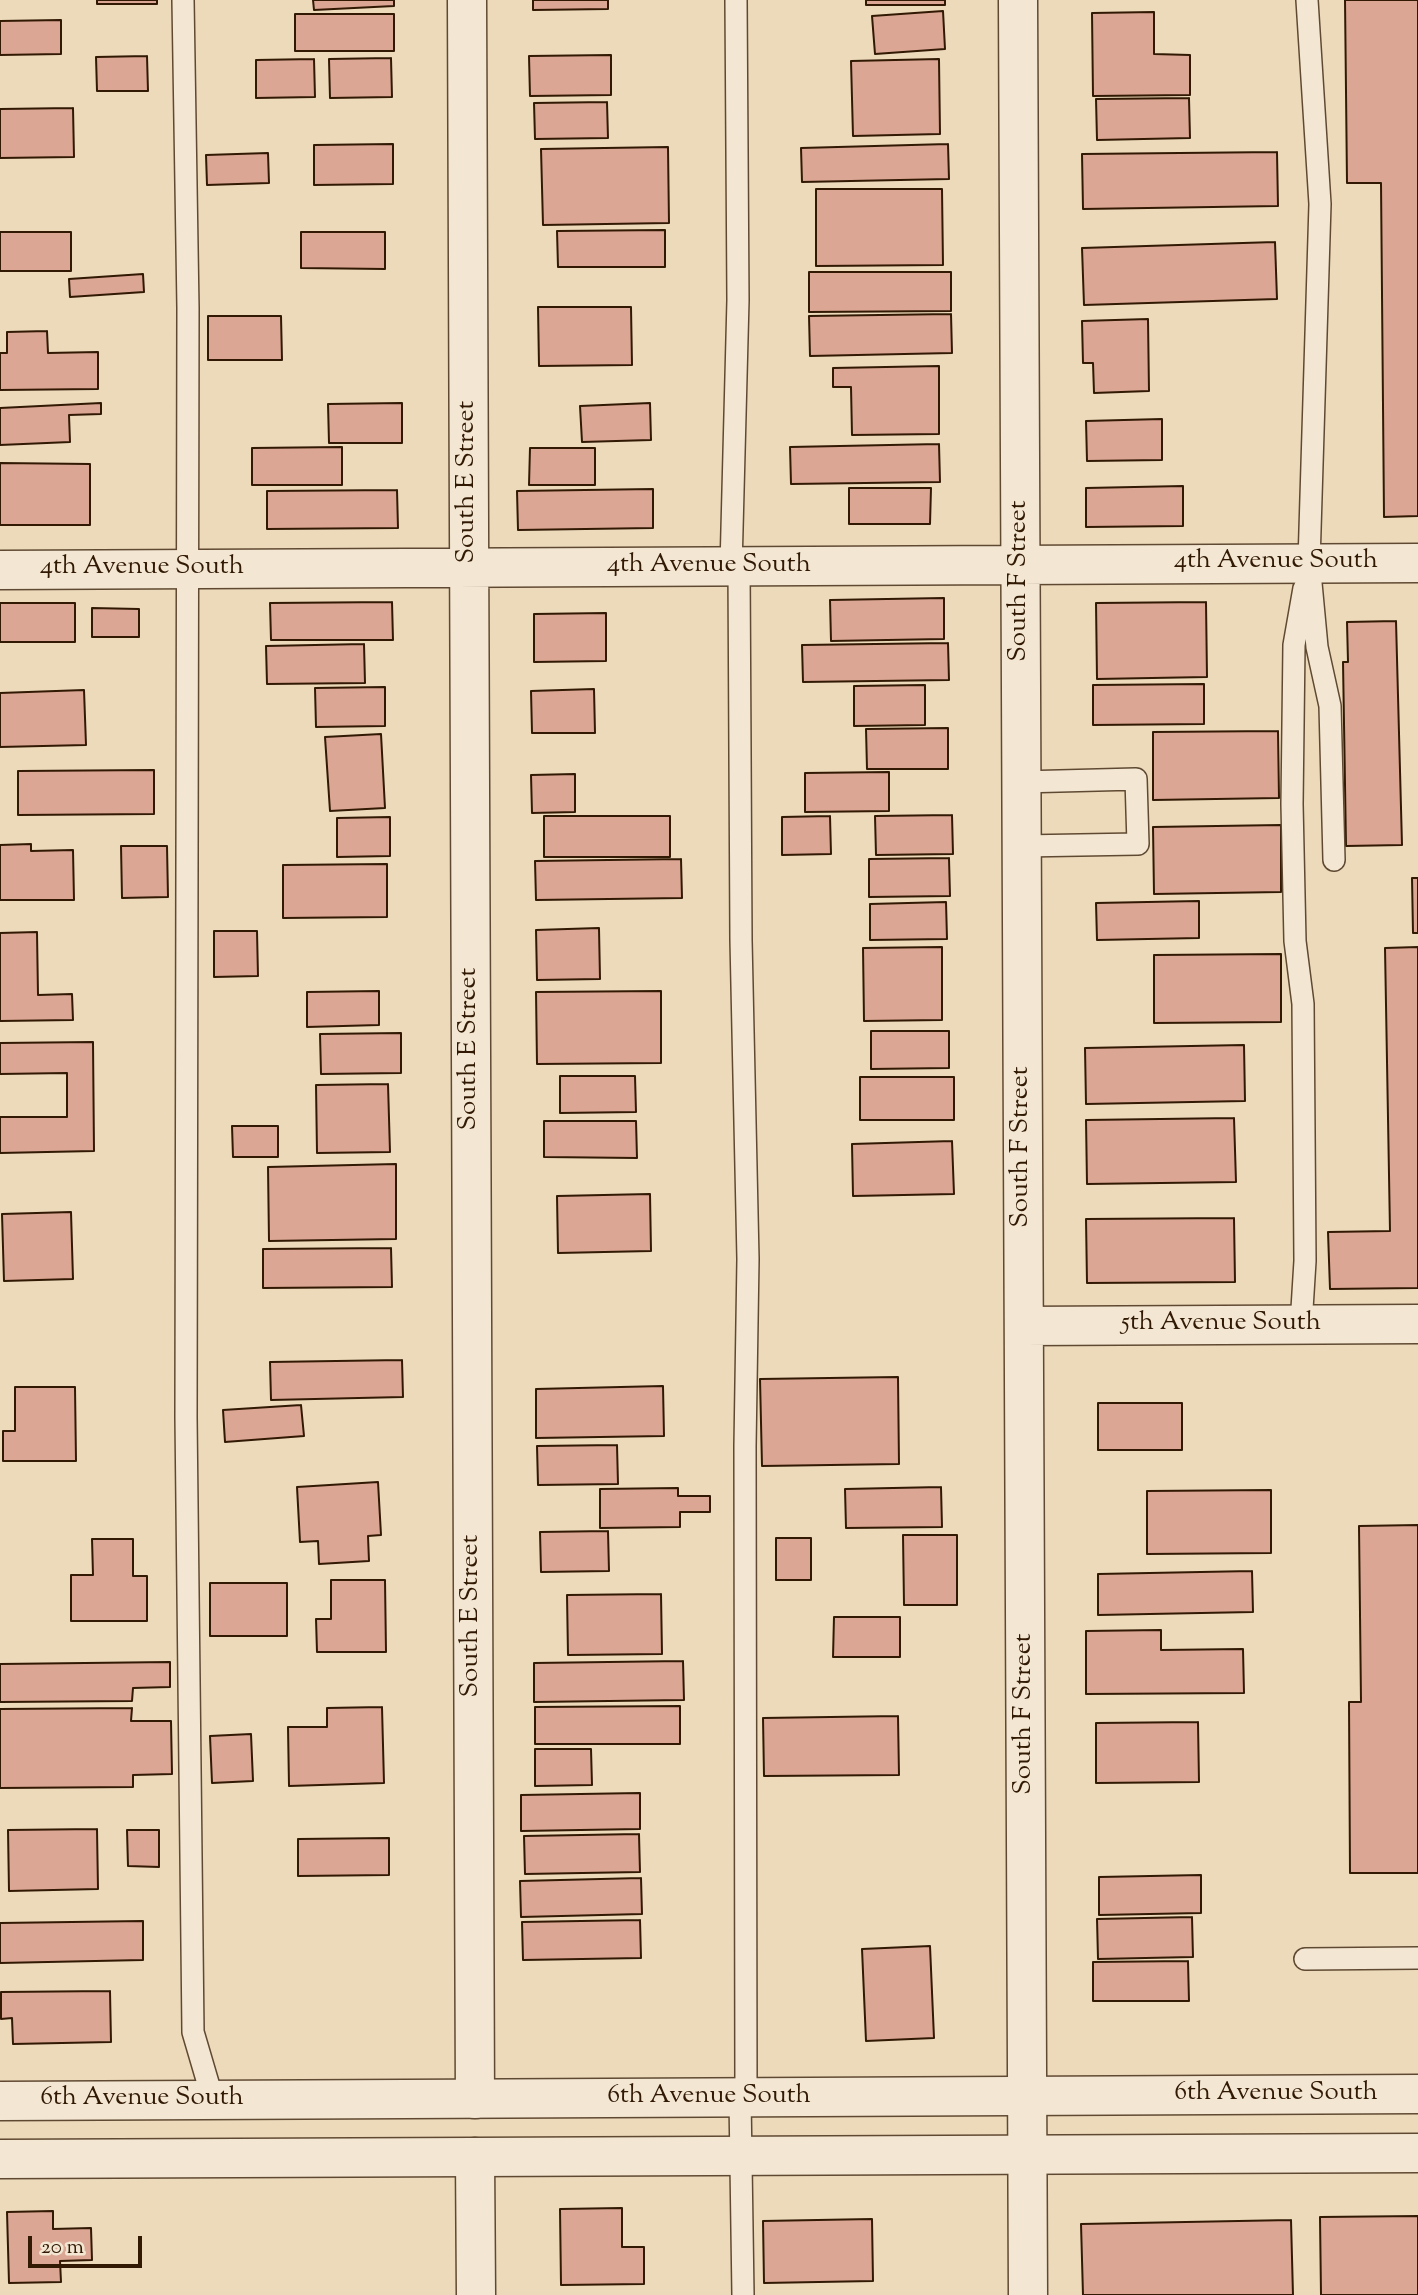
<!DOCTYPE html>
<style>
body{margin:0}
#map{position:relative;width:1418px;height:2295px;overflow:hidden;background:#eddabb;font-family:"Sorts Mill Goudy",serif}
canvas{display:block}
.scale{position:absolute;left:28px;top:2236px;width:114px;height:32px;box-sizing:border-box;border:4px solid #311904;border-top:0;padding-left:9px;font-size:21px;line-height:24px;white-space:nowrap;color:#311904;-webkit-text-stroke:5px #f3e7d3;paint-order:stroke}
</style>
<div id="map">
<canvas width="1418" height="2295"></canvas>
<div class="scale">20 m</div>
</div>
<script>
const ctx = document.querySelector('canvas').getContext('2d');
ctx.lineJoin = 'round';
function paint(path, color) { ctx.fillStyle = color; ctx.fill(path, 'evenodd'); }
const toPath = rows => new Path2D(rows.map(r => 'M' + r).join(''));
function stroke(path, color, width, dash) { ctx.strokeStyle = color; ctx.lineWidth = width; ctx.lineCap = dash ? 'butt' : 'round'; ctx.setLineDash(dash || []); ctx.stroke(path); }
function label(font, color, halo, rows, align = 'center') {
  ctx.font = font + ' "Sorts Mill Goudy",serif'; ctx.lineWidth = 5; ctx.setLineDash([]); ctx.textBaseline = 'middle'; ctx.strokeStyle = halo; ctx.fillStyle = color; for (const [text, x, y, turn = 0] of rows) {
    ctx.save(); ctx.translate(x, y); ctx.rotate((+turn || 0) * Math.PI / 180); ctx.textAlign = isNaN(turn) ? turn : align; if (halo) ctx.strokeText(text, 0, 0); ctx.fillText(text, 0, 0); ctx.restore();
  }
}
const building = toPath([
 [97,0,157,0,157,4,97,4,97,0],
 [313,0,394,0,394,6,314,10,313,0],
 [533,0,608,0,608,9,533,10,533,0],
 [866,0,945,0,945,5,866,5,866,0],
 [1345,0,1418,0,1418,516,1384,517,1381,183,1347,183,1345,0],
 [943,11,945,49,875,54,872,16,943,11],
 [1154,12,1154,54,1190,55,1190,95,1093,96,1092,13,1154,12],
 [295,14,394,14,394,51,295,51,295,14],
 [61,20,61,54,0,55,0,21,61,20],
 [611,55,611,95,530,96,529,56,611,55],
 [147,56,148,91,97,91,96,57,147,56],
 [391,58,392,97,330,98,329,59,391,58],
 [314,59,315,97,256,98,256,60,314,59],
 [939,59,940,134,853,136,851,61,939,59],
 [1189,98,1190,138,1097,140,1096,99,1189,98],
 [607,102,608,138,535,139,534,103,607,102],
 [73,108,74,157,0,158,0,109,73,108],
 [393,144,393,184,314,185,314,145,393,144],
 [948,144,949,179,802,182,801,148,948,144],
 [668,147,669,223,543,225,541,149,668,147],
 [1277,152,1278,206,1083,209,1082,154,1277,152],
 [268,153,269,183,207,185,206,155,268,153],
 [816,189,942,189,943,265,816,266,816,189],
 [665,230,665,267,558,267,557,231,665,230],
 [0,232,71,232,71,271,0,271,0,232],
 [301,232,385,232,385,269,301,268,301,232],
 [1275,242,1277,299,1084,305,1082,248,1275,242],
 [809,272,951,272,951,311,809,312,809,272],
 [143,274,144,292,70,297,69,279,143,274],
 [538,307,631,307,632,365,539,366,538,307],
 [951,314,952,353,810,356,809,316,951,314],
 [208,316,281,316,282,360,208,360,208,316],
 [1148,319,1149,391,1094,393,1093,363,1083,363,1082,321,1148,319],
 [47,331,48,353,98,352,98,389,0,390,0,353,7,353,7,332,47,331],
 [939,366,939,434,852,435,851,387,833,387,833,368,939,366],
 [101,403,101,414,69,415,70,442,0,445,0,408,101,403],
 [402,403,402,443,329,443,328,404,402,403],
 [650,403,651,440,582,442,580,406,650,403],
 [1162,419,1162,460,1087,461,1086,421,1162,419],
 [939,444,940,482,791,484,790,447,939,444],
 [342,447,342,485,252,485,252,448,342,447],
 [530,448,595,448,595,485,529,485,530,448],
 [0,463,90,464,90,525,0,525,0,463],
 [1183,486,1183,526,1086,527,1086,488,1183,486],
 [849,488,931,488,930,524,849,524,849,488],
 [653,489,653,528,518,530,517,491,653,489],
 [397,490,398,528,267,529,267,491,397,490],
 [944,598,944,639,831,641,830,600,944,598],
 [392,602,393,640,271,640,270,603,392,602],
 [1206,602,1207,677,1097,679,1096,603,1206,602],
 [0,603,75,603,75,642,0,642,0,603],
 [92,608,139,609,139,637,92,637,92,608],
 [606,613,606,661,534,662,534,614,606,613],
 [1396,621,1402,845,1346,846,1343,662,1348,662,1347,622,1396,621],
 [948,643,949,680,803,682,802,645,948,643],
 [364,644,365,683,267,684,266,646,364,644],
 [1204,684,1204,724,1093,725,1093,685,1204,684],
 [925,685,925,725,854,726,854,686,925,685],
 [385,687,385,726,316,727,315,688,385,687],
 [594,689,595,733,532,733,531,691,594,689],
 [84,690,86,745,0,747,0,693,84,690],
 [948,728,948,769,867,769,866,729,948,728],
 [1278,731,1279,798,1153,800,1153,732,1278,731],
 [381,734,385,808,330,811,325,737,381,734],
 [154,770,154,814,18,815,18,771,154,770],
 [889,772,889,811,805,812,805,773,889,772],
 [575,774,575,812,532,813,531,775,575,774],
 [952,815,953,854,876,855,875,816,952,815],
 [544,816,670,816,670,857,544,857,544,816],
 [830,816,831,854,782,855,782,817,830,816],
 [390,817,390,856,337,857,337,818,390,817],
 [1281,825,1281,892,1154,894,1153,827,1281,825],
 [31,844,31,851,73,850,74,900,0,900,0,845,31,844],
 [121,846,167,846,168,897,122,898,121,846],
 [949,858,950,896,869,897,869,859,949,858],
 [681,859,682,898,536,900,535,861,681,859],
 [387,864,387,917,283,918,283,865,387,864],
 [1412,878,1418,878,1418,933,1413,933,1412,878],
 [1199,901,1199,938,1097,940,1096,903,1199,901],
 [946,902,947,939,870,940,870,904,946,902],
 [599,928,600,979,537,980,536,930,599,928],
 [214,931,257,931,258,976,214,977,214,931],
 [37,932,38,995,72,994,73,1020,0,1021,0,933,37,932],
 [942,947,942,1020,864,1021,863,948,942,947],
 [1418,947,1418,1288,1330,1289,1328,1232,1390,1231,1385,948,1418,947],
 [1281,954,1281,1022,1154,1023,1154,955,1281,954],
 [379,991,379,1025,307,1027,307,992,379,991],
 [661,991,661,1063,537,1064,536,992,661,991],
 [871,1031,949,1031,949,1068,871,1069,871,1031],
 [401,1033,401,1073,321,1074,320,1034,401,1033],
 [93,1042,94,1151,0,1153,0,1117,67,1117,67,1073,0,1074,0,1043,93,1042],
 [1244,1045,1245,1101,1086,1104,1085,1048,1244,1045],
 [560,1076,635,1076,636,1112,560,1113,560,1076],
 [860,1077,954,1077,954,1120,860,1120,860,1077],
 [388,1084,390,1152,317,1153,316,1085,388,1084],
 [1234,1118,1236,1182,1087,1184,1086,1120,1234,1118],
 [544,1121,636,1121,637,1158,544,1157,544,1121],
 [232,1126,278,1126,278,1157,233,1157,232,1126],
 [952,1141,954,1194,853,1196,852,1144,952,1141],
 [396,1164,396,1239,269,1241,268,1167,396,1164],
 [650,1194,651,1251,558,1253,557,1196,650,1194],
 [71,1212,73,1279,4,1281,2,1214,71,1212],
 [1234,1218,1235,1282,1087,1283,1086,1219,1234,1218],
 [391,1248,392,1287,263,1288,263,1249,391,1248],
 [402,1360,403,1397,271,1400,270,1362,402,1360],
 [898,1377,899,1464,762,1466,760,1379,898,1377],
 [663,1386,664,1436,536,1438,536,1389,663,1386],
 [15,1387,75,1387,76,1461,3,1461,3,1431,15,1431,15,1387],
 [1098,1403,1182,1403,1182,1450,1098,1450,1098,1403],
 [301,1405,304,1436,225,1442,223,1410,301,1405],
 [617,1445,618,1484,538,1485,537,1446,617,1445],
 [378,1482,381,1535,368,1536,369,1561,319,1564,318,1541,300,1542,297,1487,378,1482],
 [941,1487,942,1527,846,1528,845,1489,941,1487],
 [678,1488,678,1496,710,1496,710,1512,680,1512,680,1527,600,1528,600,1489,678,1488],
 [1271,1490,1271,1553,1147,1554,1147,1491,1271,1490],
 [1418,1525,1418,1873,1350,1873,1349,1702,1361,1702,1359,1526,1418,1525],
 [608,1531,609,1571,541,1572,540,1532,608,1531],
 [903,1535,957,1535,957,1605,904,1605,903,1535],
 [776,1538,811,1538,811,1580,776,1580,776,1538],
 [92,1539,133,1539,133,1576,147,1576,147,1621,71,1621,71,1575,93,1575,92,1539],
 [1252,1571,1253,1612,1098,1615,1098,1574,1252,1571],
 [331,1580,385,1580,386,1652,317,1652,316,1619,331,1619,331,1580],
 [210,1583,287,1583,287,1636,210,1636,210,1583],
 [661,1594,662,1654,568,1655,567,1595,661,1594],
 [834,1617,900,1617,900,1657,833,1657,834,1617],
 [1161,1630,1161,1650,1243,1649,1244,1693,1086,1694,1086,1631,1161,1630],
 [683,1661,684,1700,534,1702,534,1663,683,1661],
 [170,1662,170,1687,133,1688,132,1701,0,1702,0,1664,170,1662],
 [680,1706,680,1744,535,1744,535,1707,680,1706],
 [382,1707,384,1783,289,1786,288,1727,327,1727,327,1708,382,1707],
 [132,1708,131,1721,171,1721,172,1774,133,1775,133,1787,0,1788,0,1709,132,1708],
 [898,1716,899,1775,764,1776,763,1718,898,1716],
 [1198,1722,1199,1782,1096,1783,1096,1723,1198,1722],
 [251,1734,253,1781,212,1783,210,1736,251,1734],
 [535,1749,591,1749,592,1785,535,1786,535,1749],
 [640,1793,640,1829,521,1831,521,1795,640,1793],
 [97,1829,98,1889,9,1891,8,1830,97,1829],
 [127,1830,159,1830,159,1867,128,1866,127,1830],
 [639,1834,640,1872,525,1874,524,1836,639,1834],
 [389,1838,389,1875,298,1876,298,1839,389,1838],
 [1201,1875,1201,1913,1099,1915,1099,1877,1201,1875],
 [641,1878,642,1914,521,1917,520,1881,641,1878],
 [1192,1917,1193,1957,1098,1959,1097,1919,1192,1917],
 [640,1920,641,1958,523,1960,522,1922,640,1920],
 [143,1921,143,1960,0,1963,0,1923,143,1921],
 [930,1946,934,2038,866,2041,862,1949,930,1946],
 [1188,1961,1189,2001,1093,2001,1093,1962,1188,1961],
 [110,1991,111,2042,13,2044,12,2018,1,2019,1,1992,110,1991],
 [622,2208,622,2247,644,2247,644,2284,561,2285,560,2209,622,2208],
 [53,2211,53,2229,91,2228,92,2260,60,2261,61,2282,9,2283,7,2212,53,2211],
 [1418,2216,1418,2295,1321,2295,1320,2217,1418,2216],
 [872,2219,873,2281,764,2283,763,2221,872,2219],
 [1291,2220,1293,2295,1083,2295,1081,2224,1291,2220]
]);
const service = toPath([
 [183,0,188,308,186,1417,193,2032,213,2100],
 [1307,0,1320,204,1309,562,1317,647,1330,706,1334,860],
 [739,566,741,940,748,1259,745,1446,746,2098],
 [731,567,738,300,736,0],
 [1021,782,1136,779,1138,844,1022,846],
 [1301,1325,1305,1261,1303,1004,1295,941,1292,804,1294,645,1304,588],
 [1305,1959,1418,1958],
 [740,2098,743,2295]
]);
const minor = toPath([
 [467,0,475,2099],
 [1018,0,1028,2295],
 [0,570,1418,563],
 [1024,1326,1418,1324],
 [475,2157,476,2295]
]);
const tertiary = toPath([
 [0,2101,1418,2094],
 [0,2159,1418,2153]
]);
const streetNames = [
 ["South E Street",469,482,-90],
 ["4th Avenue South",1276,563],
 ["4th Avenue South",709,567],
 ["4th Avenue South",142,569],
 ["South F Street",1021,581,-90],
 ["South E Street",471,1049,-90],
 ["South F Street",1023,1147,-90],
 ["5th Avenue South",1221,1325],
 ["South E Street",473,1616,-90],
 ["South F Street",1026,1714,-90],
 ["6th Avenue South",1276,2095],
 ["6th Avenue South",709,2098],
 ["6th Avenue South",142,2100]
];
paint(building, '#dba693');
stroke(building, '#311904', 2);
stroke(service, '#604932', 24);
stroke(minor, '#604932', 41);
stroke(tertiary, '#604932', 41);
stroke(service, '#f3e7d3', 21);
stroke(minor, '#f3e7d3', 38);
stroke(tertiary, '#f3e7d3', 38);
label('26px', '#311904', '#f3e7d3', streetNames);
</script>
